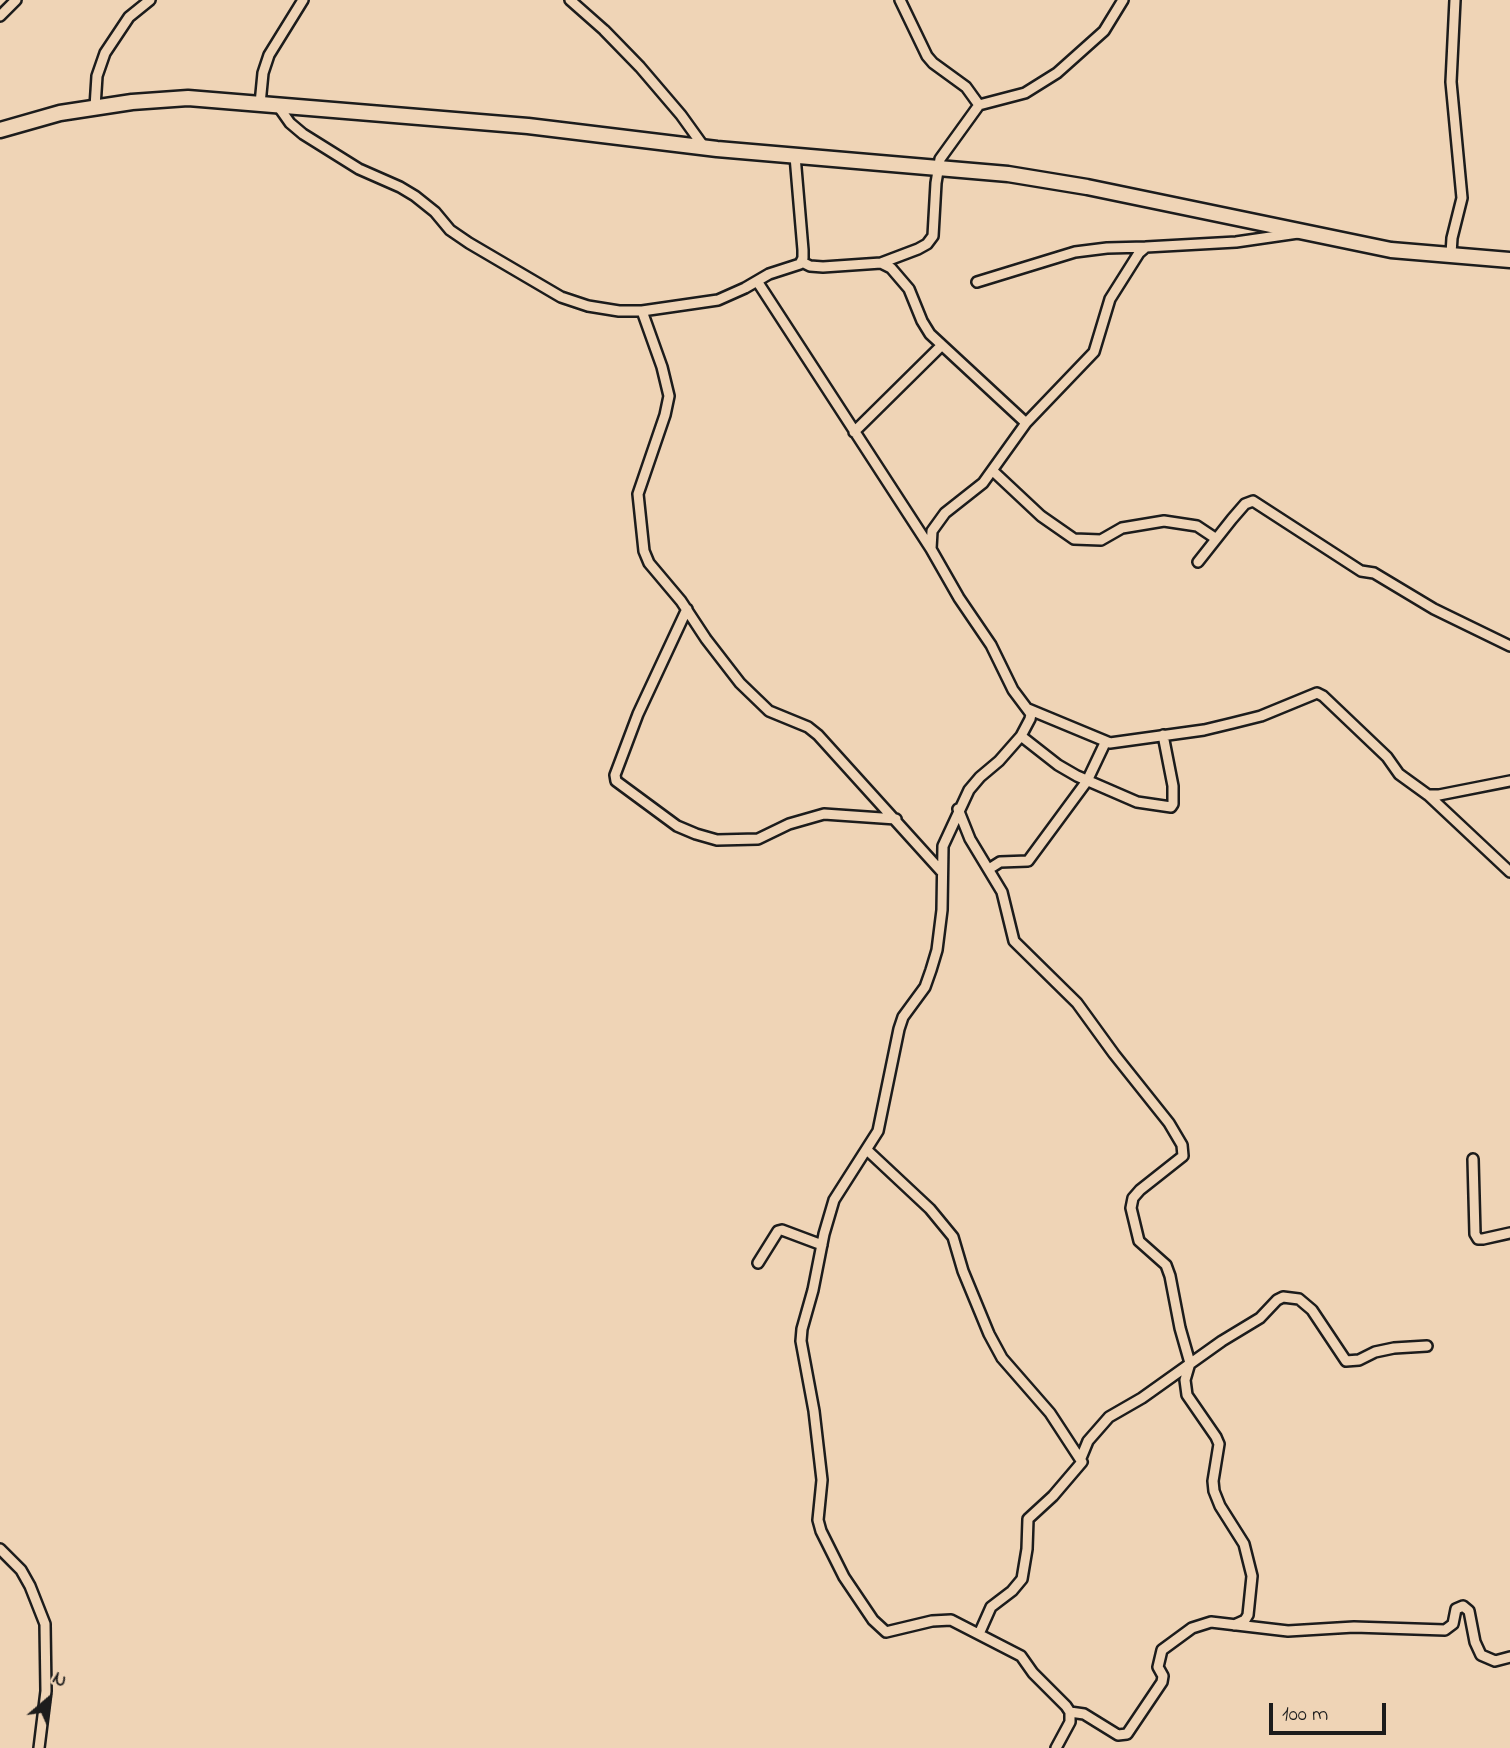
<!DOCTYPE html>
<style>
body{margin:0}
#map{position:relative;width:1510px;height:1748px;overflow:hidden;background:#efd4b6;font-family:"Indie Flower",sans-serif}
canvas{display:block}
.north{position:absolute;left:14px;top:1664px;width:70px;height:70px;-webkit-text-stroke:5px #efd4b6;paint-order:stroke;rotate:29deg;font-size:19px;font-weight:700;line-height:28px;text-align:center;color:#1c1c1c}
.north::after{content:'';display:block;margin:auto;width:24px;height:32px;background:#1c1c1c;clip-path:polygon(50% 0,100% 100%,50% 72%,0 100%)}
.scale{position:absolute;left:1269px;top:1703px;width:117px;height:32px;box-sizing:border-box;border:4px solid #1c1c1c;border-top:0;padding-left:9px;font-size:21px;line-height:24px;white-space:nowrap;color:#1c1c1c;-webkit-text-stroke:5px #efd4b6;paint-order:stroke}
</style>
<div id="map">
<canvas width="1510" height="1748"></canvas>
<div class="north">N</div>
<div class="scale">100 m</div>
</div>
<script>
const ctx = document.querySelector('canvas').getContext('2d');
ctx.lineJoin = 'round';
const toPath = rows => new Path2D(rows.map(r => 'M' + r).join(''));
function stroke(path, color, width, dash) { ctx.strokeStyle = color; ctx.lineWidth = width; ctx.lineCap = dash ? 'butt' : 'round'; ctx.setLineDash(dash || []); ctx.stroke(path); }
const minor = toPath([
 [570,0,604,30,640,67,681,115,704,147],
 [900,0,927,56,933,63,966,87,979,105],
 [0,16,16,0],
 [260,104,263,73,269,55,303,0],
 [278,106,290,123,303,134,359,169,400,187,415,196,435,212,450,230,469,243,561,297,588,306,619,311,642,311,718,300,745,288,769,274,800,264,803,258,803,250,795,156],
 [95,107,97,76,105,53,129,17,150,0],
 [1451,254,1452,238,1462,198,1451,82,1455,0],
 [802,262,810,266,823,267,881,263,891,268,909,289,922,321,930,334,1026,423],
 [881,263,918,249,927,244,933,236,936,183,940,159,979,105,1025,93,1057,73,1104,31,1123,0],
 [757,281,931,549],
 [977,282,1075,252,1107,248,1146,247],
 [642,311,662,367,669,396,665,415,638,494,644,551,649,563,681,601,706,639,740,683,769,711,808,727,818,735,941,871],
 [854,432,941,346],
 [993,471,1041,516,1074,539,1101,540,1122,528,1164,521,1197,526,1215,538],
 [1198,562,1232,519,1245,504,1253,501,1361,571,1374,573,1434,609,1510,646],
 [687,609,638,714,615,775,616,781,677,826,696,834,717,840,758,839,789,824,824,814,896,819],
 [1028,709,1110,743,1204,730,1233,723,1261,716,1317,693,1323,696,1387,757,1399,774,1428,795,1510,872],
 [1021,736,1058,765,1077,776,1137,802,1171,807,1173,804,1173,786,1163,735],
 [1428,795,1439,795,1510,781],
 [958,809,970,839,1002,892,1014,941,1077,1003,1114,1054,1169,1123,1182,1145,1183,1156,1140,1190,1133,1198,1131,1208,1139,1241,1166,1265,1170,1276,1180,1328,1190,1363,1185,1380,1187,1395,1216,1437,1219,1444,1213,1481,1214,1491,1220,1506,1244,1544,1252,1576,1248,1615,1245,1620,1234,1625],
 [989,869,1000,862,1028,861,1087,781,1105,743],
 [867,1150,930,1209,953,1237,963,1271,989,1334,1002,1358,1050,1413,1082,1462,1053,1496,1028,1519,1027,1549,1022,1579,1012,1591,991,1607,979,1634],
 [1473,1159,1475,1234,1478,1239,1483,1239,1510,1233],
 [758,1263,778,1231,782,1230,822,1245],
 [1081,1458,1088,1441,1109,1417,1142,1398,1222,1341,1260,1318,1277,1300,1283,1297,1299,1299,1312,1310,1346,1361,1359,1360,1375,1352,1394,1348,1427,1346],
 [0,1549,21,1570,30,1586,45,1624,46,1691,39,1748],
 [1070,1712,1084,1714,1118,1735,1127,1734,1162,1682,1163,1676,1158,1667,1162,1650,1192,1628,1211,1622,1288,1631,1354,1627,1445,1630,1453,1624,1456,1609,1463,1606,1469,1611,1475,1642,1481,1655,1495,1661,1510,1657],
 [1056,1748,1070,1722,1070,1712,1066,1706,1033,1673,1021,1656,951,1620,932,1621,886,1632,873,1620,844,1577,821,1531,818,1520,822,1480,814,1411,801,1341,802,1329,813,1290,824,1234,834,1200,878,1131,899,1029,903,1017,925,987,931,970,937,950,942,910,943,846,969,790,980,777,999,761,1021,736,1030,719,1031,714,1013,690,991,645,959,598,931,549,932,531,945,513,983,483,1026,423,1094,352,1110,299,1139,253,1146,247,1236,242,1298,233]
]);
const primary = toPath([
 [0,130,60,113,132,102,188,98,528,126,717,149,1008,174,1087,187,1391,250,1510,260]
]);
stroke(minor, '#1c1c1c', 14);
stroke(primary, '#1c1c1c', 19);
stroke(minor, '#efd4b6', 9);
stroke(primary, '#efd4b6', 14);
</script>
